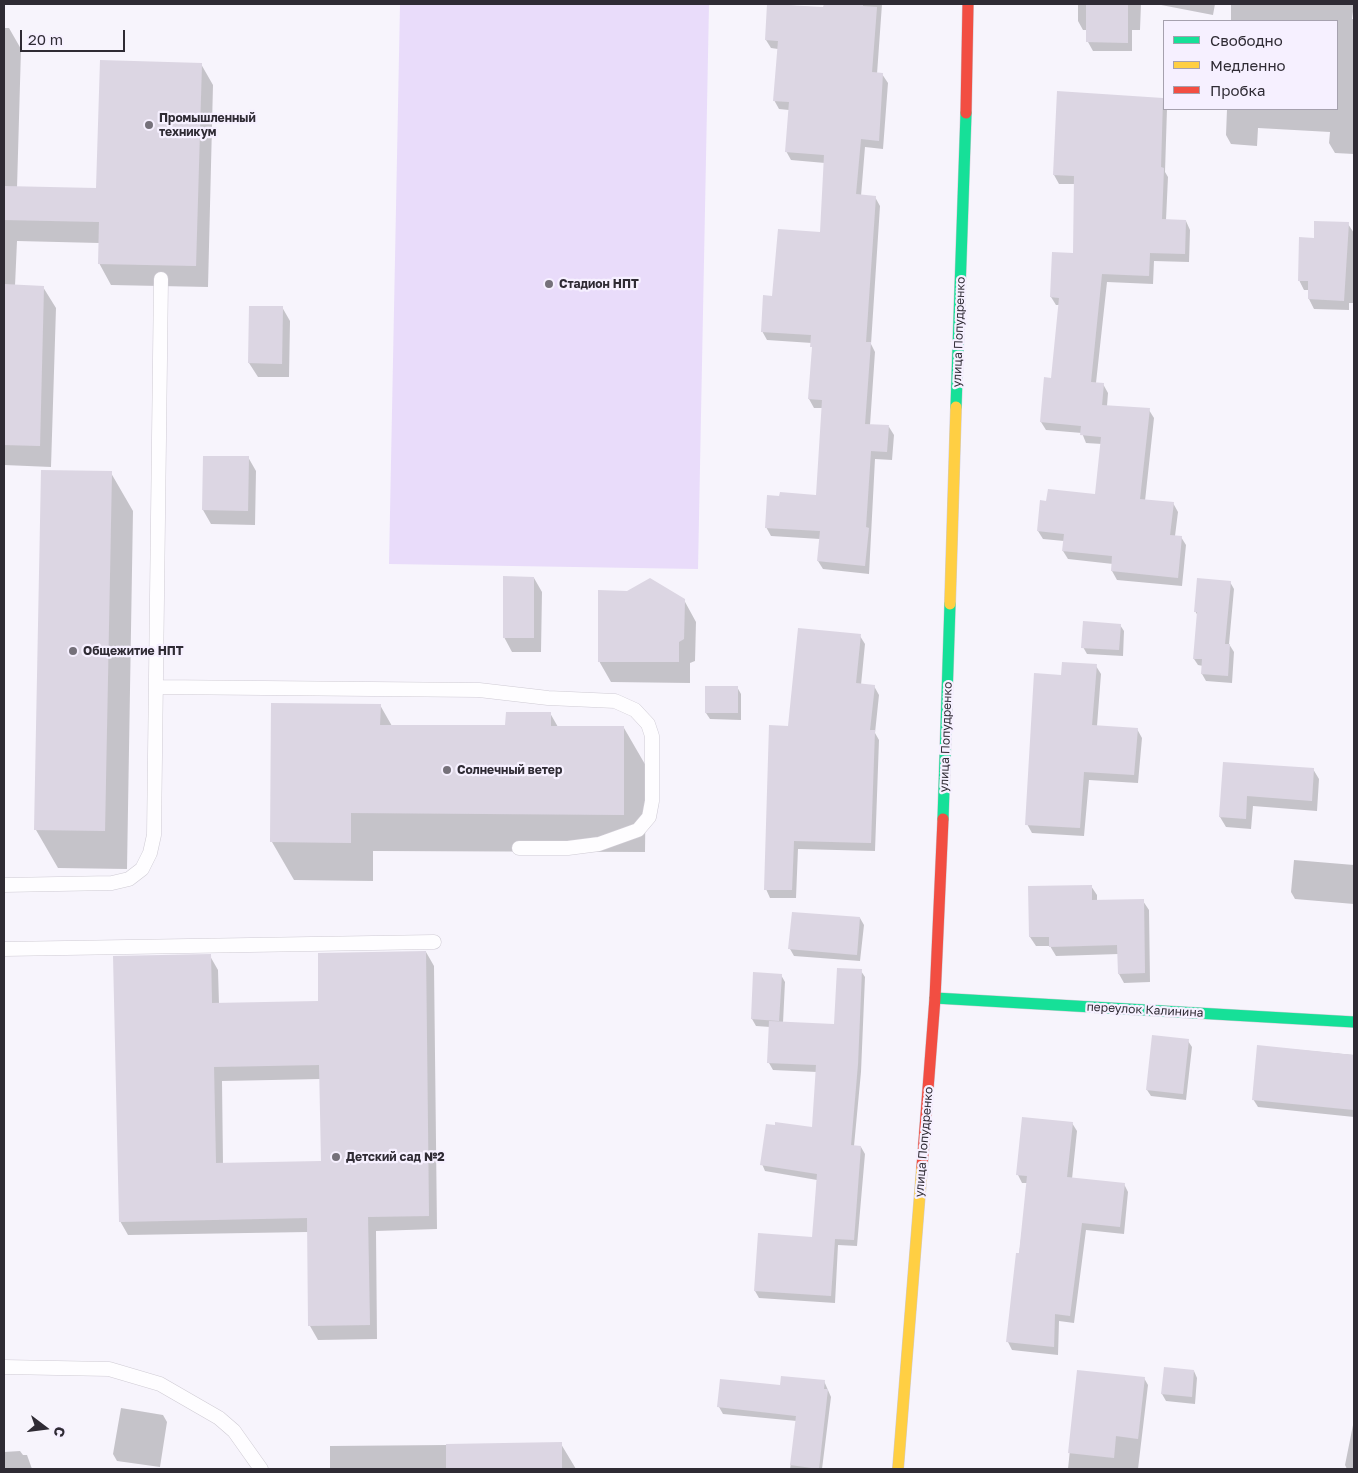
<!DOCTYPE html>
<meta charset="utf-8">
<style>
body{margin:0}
#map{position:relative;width:1358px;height:1473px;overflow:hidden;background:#f7f4fc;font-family:"Golos Text",sans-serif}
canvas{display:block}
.frame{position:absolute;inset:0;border:5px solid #2f2b34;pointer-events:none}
.legend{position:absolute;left:1163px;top:20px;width:175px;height:90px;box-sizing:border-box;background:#f6f0ff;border:1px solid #a6a1ae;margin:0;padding:6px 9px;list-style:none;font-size:15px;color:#2f2b34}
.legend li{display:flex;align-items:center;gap:10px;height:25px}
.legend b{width:25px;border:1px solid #a6a1ae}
.north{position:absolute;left:20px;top:1403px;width:50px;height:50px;-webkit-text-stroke:4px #f6f0ff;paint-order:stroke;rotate:105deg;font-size:14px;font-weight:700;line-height:20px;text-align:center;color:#2f2b34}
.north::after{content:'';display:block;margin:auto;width:18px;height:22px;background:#2f2b34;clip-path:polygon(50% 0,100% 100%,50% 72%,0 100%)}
.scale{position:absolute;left:20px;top:30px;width:105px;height:22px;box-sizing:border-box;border:2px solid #2f2b34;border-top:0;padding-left:6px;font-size:15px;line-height:18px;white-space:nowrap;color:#2f2b34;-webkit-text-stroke:4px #f6f0ff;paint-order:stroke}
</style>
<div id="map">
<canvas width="1358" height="1473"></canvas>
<div class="frame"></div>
<ul class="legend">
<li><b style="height:6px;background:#16e098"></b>Свободно</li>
<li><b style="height:6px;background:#ffcf43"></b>Медленно</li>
<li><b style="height:6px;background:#f24e42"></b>Пробка</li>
</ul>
<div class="north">С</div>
<div class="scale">20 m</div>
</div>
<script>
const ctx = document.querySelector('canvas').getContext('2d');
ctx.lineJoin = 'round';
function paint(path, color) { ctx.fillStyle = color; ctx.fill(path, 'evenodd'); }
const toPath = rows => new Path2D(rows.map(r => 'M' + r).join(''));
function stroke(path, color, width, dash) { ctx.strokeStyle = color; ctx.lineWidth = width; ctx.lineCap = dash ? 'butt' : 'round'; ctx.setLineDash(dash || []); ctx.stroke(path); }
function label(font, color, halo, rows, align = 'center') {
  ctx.font = font + ' "Golos Text",sans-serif'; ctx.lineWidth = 4.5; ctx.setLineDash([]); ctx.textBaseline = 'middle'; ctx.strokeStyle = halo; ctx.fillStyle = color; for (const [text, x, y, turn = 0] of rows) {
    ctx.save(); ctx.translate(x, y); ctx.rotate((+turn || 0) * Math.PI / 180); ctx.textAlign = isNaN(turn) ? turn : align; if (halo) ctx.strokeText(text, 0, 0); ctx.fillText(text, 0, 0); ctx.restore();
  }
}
const green = toPath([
 [400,4,709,4,698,569,389,564]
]);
const shadow = toPath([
 [769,4,825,8,825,4,882,4,877,74,882,74,888,83,883,149,865,147,861,196,875,197,880,206,871,344,875,352,870,425,889,427,894,435,892,460,875,459,869,574,823,569,818,561,820,539,771,536,766,527,817,496,823,408,814,408,809,399,813,350,812,343,767,340,762,331,774,297,822,234,825,163,791,160,786,151,789,110,779,109,774,100,778,49,771,48,766,40],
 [1078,4,1141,4,1140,30,1132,30,1132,51,1093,51,1088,42,1087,30,1083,30,1078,21],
 [1156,4,1215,4,1213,15],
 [1231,4,1354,4,1352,19,1354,19,1354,154,1335,153,1329,143,1330,132,1258,128,1257,146,1231,144,1226,135,1227,109,1337,109,1337,21,1231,21],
 [4,28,9,28,21,49,17,188,97,190,201,64,213,85,208,287,111,285,99,263,99,243,17,241,15,286,43,287,56,308,51,467,4,465],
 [1058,92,1163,99,1164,109,1167,109,1165,172,1168,177,1166,220,1186,221,1190,230,1189,262,1154,261,1153,284,1107,282,1096,383,1103,384,1108,393,1107,406,1149,410,1154,418,1145,501,1173,503,1178,512,1175,536,1181,537,1186,545,1182,586,1117,580,1112,571,1113,564,1068,559,1063,551,1064,541,1043,539,1038,531,1047,502,1097,495,1102,444,1086,443,1082,433,1046,430,1041,422,1053,379,1060,305,1056,305,1051,297,1074,255,1075,184,1059,184,1054,175],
 [1348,224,1354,233,1354,303,1349,303,1349,310,1314,309,1309,299,1309,290,1304,290,1299,280,1315,239],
 [282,307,290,321,289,377,258,377,249,363],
 [248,457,256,471,255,525,211,524,203,510],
 [111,473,133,511,127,869,58,868,36,830],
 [534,578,542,592,541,652,512,652,504,637],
 [1230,582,1234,589,1229,644,1234,652,1232,683,1206,681,1202,674,1203,666,1198,665,1194,659,1198,616,1195,611],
 [684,600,696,622,695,661,690,663,690,683,611,682,599,661],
 [1120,625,1124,631,1123,656,1087,654,1083,647],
 [860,636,865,644,861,685,874,686,879,695,875,733,879,740,875,851,798,849,796,898,770,898,766,889,789,727],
 [1096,666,1101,674,1097,726,1137,729,1142,738,1138,783,1089,780,1084,836,1032,833,1027,824],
 [737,687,741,694,741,720,710,719,706,713],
 [273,704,380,705,392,726,507,727,550,713,558,727,624,728,646,766,645,852,373,851,373,881,294,880,272,842],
 [1224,763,1313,769,1319,779,1317,811,1253,806,1251,829,1226,827,1220,817],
 [1294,860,1354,865,1354,904,1295,899,1291,892],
 [1091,886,1097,895,1097,901,1143,901,1149,910,1150,982,1124,983,1119,974,1119,954,1056,956,1050,946,1036,946,1030,937],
 [860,918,864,925,860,961,794,956,790,949],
 [426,952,434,966,437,1229,376,1231,377,1339,318,1340,310,1326,308,1232,128,1235,120,1221,210,956,218,970,219,1004,320,1002],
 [321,1079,322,1162,223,1164,222,1081],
 [861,971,865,977,861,1072,854,1146,861,1147,865,1154,857,1246,838,1245,835,1303,759,1298,755,1291,813,1238,817,1180,765,1171,762,1164,813,1129,817,1072,773,1070,769,1063,770,1027,756,1026,752,1019,754,974,781,975,785,982,783,1023,835,1026],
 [1188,1041,1192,1047,1186,1100,1151,1096,1147,1090],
 [1258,1046,1354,1055,1354,1117,1258,1107,1253,1099],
 [1072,1123,1077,1131,1072,1179,1124,1184,1128,1192,1124,1234,1086,1230,1074,1323,1059,1321,1058,1355,1012,1350,1008,1342,1028,1183,1022,1183,1018,1175],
 [1078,1371,1144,1378,1148,1385,1138,1469,1068,1469],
 [1194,1371,1197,1378,1195,1404,1166,1401,1162,1394],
 [824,1381,831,1397,822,1469,790,1469,797,1421,723,1414,719,1407,781,1386],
 [121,1408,163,1415,167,1422,160,1467,117,1461,113,1454],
 [1354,1420,1354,1469,1347,1469,1345,1465],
 [561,1444,576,1469,330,1469,330,1446],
 [20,1451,23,1455,27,1455,32,1469,4,1469,4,1452]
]);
const building = toPath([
 [767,4,823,7,824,4,863,4,863,6,877,7,872,72,883,73,879,141,861,139,856,194,876,196,866,342,871,342,865,424,889,425,887,452,871,451,866,527,869,528,865,566,817,561,820,531,765,528,767,495,779,496,780,492,816,495,822,400,808,399,812,347,810,347,811,335,761,332,763,295,772,296,778,229,820,232,824,155,785,152,789,102,773,101,778,41,765,40],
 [1086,4,1128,4,1128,43,1086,42],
 [100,60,202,63,196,266,98,264,99,222,4,220,4,186,96,188],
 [1057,91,1163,98,1161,167,1164,168,1162,219,1186,220,1185,254,1150,253,1149,276,1102,274,1091,382,1104,383,1102,405,1150,408,1140,499,1174,502,1170,535,1182,536,1178,578,1111,571,1112,556,1062,551,1064,534,1037,531,1040,500,1046,501,1048,489,1095,494,1101,437,1080,435,1081,426,1040,422,1044,377,1051,378,1059,298,1050,297,1052,252,1073,253,1074,176,1053,175],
 [1314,221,1349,222,1344,301,1308,299,1308,281,1298,281,1299,237,1314,238],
 [4,284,44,286,40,446,4,445],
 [249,306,283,306,282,364,248,363],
 [203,456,249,456,248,511,202,510],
 [41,470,112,471,105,831,34,830],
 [503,576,534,577,534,638,503,638],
 [650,578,685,599,684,639,679,642,679,662,598,662,598,590,627,591],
 [1197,578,1231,581,1225,644,1230,644,1228,676,1201,674,1202,659,1193,659,1197,612,1194,612],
 [1083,621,1121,624,1119,650,1081,648],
 [798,628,861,634,856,683,875,685,870,730,875,730,871,843,794,841,792,890,764,890,769,725,788,726],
 [1062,662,1097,664,1092,725,1138,728,1134,775,1084,772,1080,828,1025,825,1034,673,1061,675],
 [705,686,738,686,738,713,705,713],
 [271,703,381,704,380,725,505,725,506,712,551,712,551,726,624,726,624,815,351,813,351,843,270,842],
 [1223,762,1314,768,1312,801,1247,796,1246,819,1219,817],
 [1092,885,1092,900,1144,899,1145,973,1118,974,1117,945,1049,947,1049,937,1029,937,1028,886],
 [792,912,860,917,857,955,788,949],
 [426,951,429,1216,368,1217,370,1325,308,1326,307,1218,119,1222,113,956,211,954,212,1003,318,1001,318,953],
 [319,1065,321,1161,216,1163,214,1067],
 [837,968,862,969,858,1064,851,1145,861,1146,854,1240,835,1239,831,1296,754,1291,758,1233,812,1237,817,1174,760,1165,766,1124,775,1125,775,1122,812,1127,816,1065,767,1063,769,1021,834,1024],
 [753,972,782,974,779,1021,751,1019],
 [1152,1035,1189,1039,1183,1094,1146,1090],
 [1257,1045,1354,1055,1354,1110,1252,1100],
 [1022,1117,1073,1122,1067,1177,1125,1183,1120,1227,1082,1223,1070,1316,1055,1314,1054,1347,1006,1342,1016,1253,1019,1253,1027,1176,1016,1175],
 [1164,1367,1194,1370,1192,1397,1161,1394],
 [1077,1370,1145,1377,1138,1439,1116,1436,1114,1458,1068,1453],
 [781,1376,825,1380,824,1389,828,1389,819,1469,790,1465,796,1416,717,1407,720,1379,780,1385],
 [562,1442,562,1469,446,1469,446,1444]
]);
const lane = toPath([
 [157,687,479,690,548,698,615,701,635,710,648,724,652,736,652,801,649,817,638,830,599,844,568,848,519,848],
 [4,885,112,883,129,879,142,869,150,853,154,835,161,279],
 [4,949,434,942],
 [4,1367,109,1369,160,1384,219,1418,234,1431,261,1469]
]);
const fast = toPath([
 [956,407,966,113],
 [943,819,950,604],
 [935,998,1354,1022]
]);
const slow = toPath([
 [950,604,956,407],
 [898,1469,922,1167]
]);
const jam = toPath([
 [966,113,968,4],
 [922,1167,935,998,943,819]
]);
const markers = [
 [149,125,5,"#75717a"],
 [549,284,5,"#75717a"],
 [73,651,5,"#75717a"],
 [447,770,5,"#75717a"],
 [336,1157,5,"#75717a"]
];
const poiNames = [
 ["Промышленный",159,118],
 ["техникум",159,132],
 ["Стадион НПТ",559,284],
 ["Общежитие НПТ",83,651],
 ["Солнечный ветер",457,770],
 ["Детский сад №2",346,1157]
];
const streetNames = [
 ["улица Попудренко",959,332,-88],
 ["улица Попудренко",946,737,-88],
 ["переулок Калинина",1145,1010,3],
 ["улица Попудренко",924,1142,-85]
];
paint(green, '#e9dcfa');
paint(shadow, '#0003');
paint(building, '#dcd6e3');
stroke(lane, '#cfcbd4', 15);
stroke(fast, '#cfcbd4', 12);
stroke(slow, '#cfcbd4', 12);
stroke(jam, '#cfcbd4', 12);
stroke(lane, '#fefdff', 14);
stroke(fast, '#16e098', 11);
stroke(slow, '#ffcf43', 11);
stroke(jam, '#f24e42', 11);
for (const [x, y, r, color] of markers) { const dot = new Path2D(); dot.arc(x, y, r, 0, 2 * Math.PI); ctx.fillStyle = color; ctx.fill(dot); stroke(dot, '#f6f0ff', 2); }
label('bold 12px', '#2f2b34', '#f6f0ff', poiNames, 'left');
label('12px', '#2f2b34', '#f6f0ff', streetNames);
</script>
